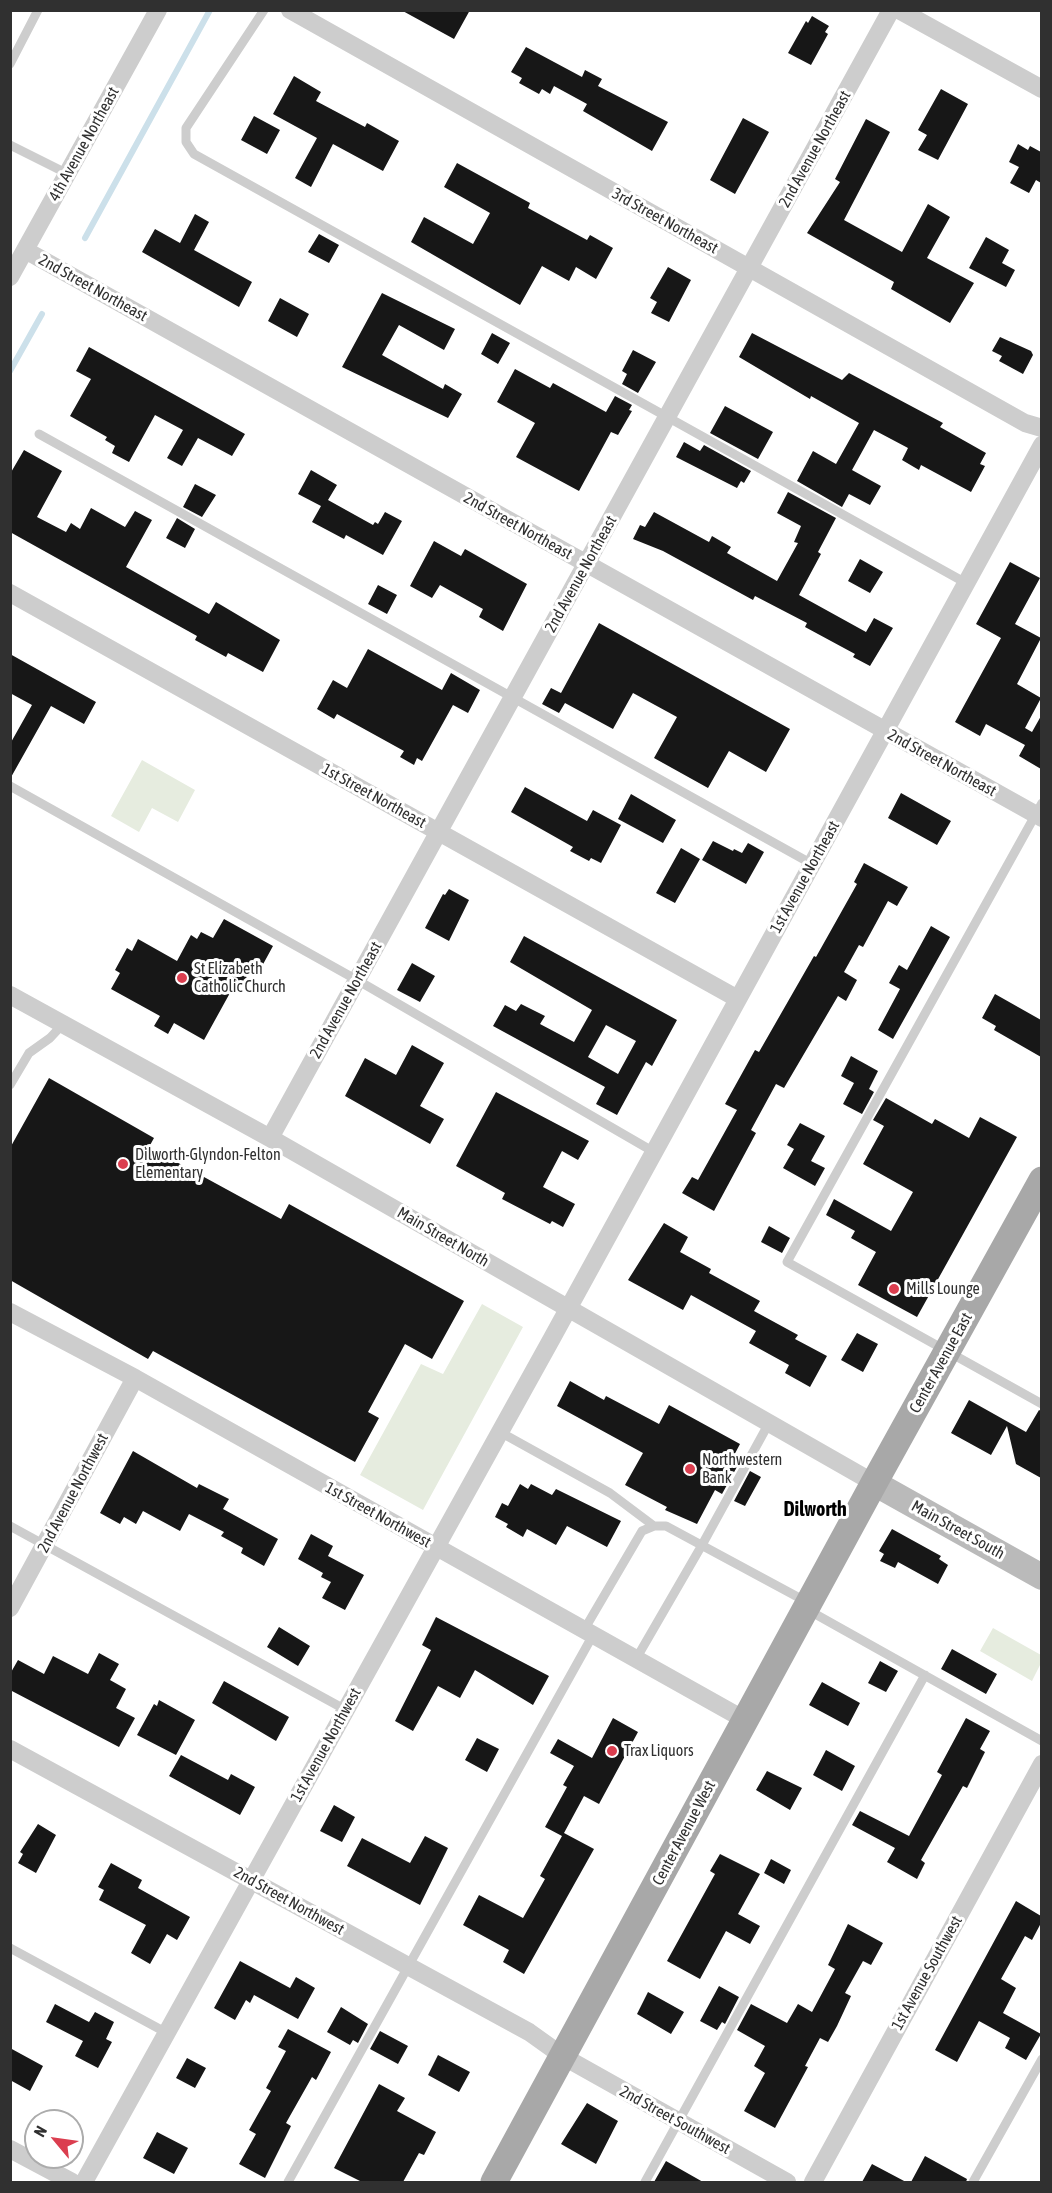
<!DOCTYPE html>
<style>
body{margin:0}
#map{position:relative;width:1052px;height:2193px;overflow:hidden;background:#fff;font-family:"Asap Condensed",sans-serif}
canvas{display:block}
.frame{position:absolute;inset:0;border:12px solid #303030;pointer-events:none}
.north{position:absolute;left:24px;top:2109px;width:60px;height:60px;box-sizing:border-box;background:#fff;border:2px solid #acacac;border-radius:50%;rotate:299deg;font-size:16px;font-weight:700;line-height:24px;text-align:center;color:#303030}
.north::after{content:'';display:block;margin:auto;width:21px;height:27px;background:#db3e4f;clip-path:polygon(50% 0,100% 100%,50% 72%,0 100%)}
</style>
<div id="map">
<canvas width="1052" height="2193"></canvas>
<div class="frame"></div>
<div class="north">N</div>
</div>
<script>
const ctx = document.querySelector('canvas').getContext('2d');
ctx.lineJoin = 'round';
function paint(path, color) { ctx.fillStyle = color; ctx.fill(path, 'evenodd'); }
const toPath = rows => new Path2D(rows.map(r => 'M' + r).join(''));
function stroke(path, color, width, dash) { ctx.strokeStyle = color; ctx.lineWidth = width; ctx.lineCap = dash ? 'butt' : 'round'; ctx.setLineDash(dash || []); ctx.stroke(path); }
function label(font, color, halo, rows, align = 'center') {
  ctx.font = font + ' "Asap Condensed",sans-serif'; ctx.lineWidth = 6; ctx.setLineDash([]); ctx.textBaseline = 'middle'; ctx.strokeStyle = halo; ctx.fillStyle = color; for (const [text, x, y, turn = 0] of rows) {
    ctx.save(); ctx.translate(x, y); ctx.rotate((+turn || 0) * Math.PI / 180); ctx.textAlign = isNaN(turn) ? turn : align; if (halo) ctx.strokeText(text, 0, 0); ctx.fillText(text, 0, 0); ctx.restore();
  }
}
const green = toPath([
 [142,760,195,790,178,822,152,808,139,832,111,816],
 [482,1304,523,1327,423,1510,360,1475,421,1364,443,1374],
 [993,1628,1041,1655,1041,1663,1032,1681,980,1651]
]);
const stream = toPath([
 [85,238,210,10],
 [10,371,42,314]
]);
const building = toPath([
 [401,10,470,10,454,39],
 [812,16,829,26,825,32,828,34,811,65,788,53,806,21,808,23],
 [526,47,582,77,585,70,602,79,598,86,668,122,652,151,583,111,587,104,554,86,550,94,542,89,539,94,519,83,522,78,511,72],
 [294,76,321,92,316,101,365,127,367,123,399,141,383,171,333,144,311,187,295,178,317,138,273,114],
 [941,89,968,104,938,160,918,150,927,135,918,130],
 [254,116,280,130,267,154,241,140],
 [743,118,769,132,735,194,710,180],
 [866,119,890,132,844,220,902,252,928,204,950,217,927,258,974,283,950,323,891,289,894,282,807,233,840,182,835,179],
 [1018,144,1028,150,1030,146,1041,152,1041,183,1036,180,1029,193,1010,183,1019,167,1009,162],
 [457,163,530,203,528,208,587,240,590,235,613,248,596,279,576,267,569,281,542,266,520,305,411,242,424,217,473,244,490,213,444,187],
 [195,214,209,222,194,250,252,282,239,307,142,252,155,229,180,243],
 [319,234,339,245,329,263,308,252],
 [986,237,1009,250,1002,263,1015,270,1006,287,969,268],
 [668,267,691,280,669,322,651,313,657,302,650,298],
 [382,293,455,329,444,350,399,325,382,355,443,389,445,384,462,394,448,418,342,367],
 [280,298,309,314,297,337,268,321],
 [492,333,510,343,498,364,481,354],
 [752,333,842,380,849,373,943,423,940,427,986,453,980,464,985,466,971,492,921,465,919,470,902,460,908,448,874,430,852,470,881,486,870,505,849,494,842,507,797,481,813,451,836,464,859,423,811,396,810,399,739,357],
 [1000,337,1031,351,1033,355,1023,374,999,361,1002,356,992,351],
 [89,347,245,434,232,456,198,438,182,466,167,458,183,430,155,415,129,462,112,453,115,446,105,440,107,437,70,416,91,379,76,371],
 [633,350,656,362,638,393,622,384,627,374,622,371],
 [515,369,550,388,553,383,606,412,615,396,632,405,629,410,632,411,618,435,611,432,579,491,516,457,535,423,497,402],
 [725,406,773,432,758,459,710,433],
 [684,442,700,451,704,445,751,471,744,483,741,481,737,488,676,457],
 [24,450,62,471,37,517,66,532,71,523,80,529,91,508,125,527,135,511,152,520,126,567,209,614,216,602,280,640,263,672,228,653,226,657,195,640,197,636,10,532,10,474],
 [311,470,337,485,328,500,373,525,375,522,378,524,385,512,402,521,383,555,346,535,344,539,312,522,321,506,298,494],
 [195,484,216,495,202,517,183,507],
 [788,492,836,518,818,552,821,554,799,595,866,632,874,618,893,628,870,666,853,657,855,654,805,627,807,623,755,596,753,600,663,551,633,539,640,525,645,527,654,512,709,542,712,536,731,547,727,553,777,581,798,543,794,542,801,526,777,513],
 [177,518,195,529,185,548,166,538],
 [434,541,461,556,465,549,527,584,503,631,479,617,483,609,440,585,432,598,410,586],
 [860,559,883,572,870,593,848,581],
 [1010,562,1040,578,1015,624,1041,638,1017,684,1041,698,1025,728,1032,732,1041,716,1041,769,1019,756,1025,745,986,724,980,736,955,722,1001,638,976,624],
 [378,585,397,595,387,614,368,604],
 [599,623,790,729,766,772,729,751,708,788,654,758,677,717,633,693,613,729,565,703,559,713,542,704,551,688,561,693],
 [368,649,442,690,451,673,480,690,468,713,453,705,422,761,417,758,414,765,400,757,404,751,337,714,334,719,317,709,333,680,347,688],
 [10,654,96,702,84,724,51,706,10,779,10,744,32,705,10,693],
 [525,787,587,821,593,810,621,825,601,863,591,858,589,861,570,851,573,847,511,812],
 [901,793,951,821,937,845,888,818],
 [631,794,676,820,663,843,618,819],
 [713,841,733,851,734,849,742,853,748,843,764,852,746,884,702,860],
 [681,848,700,859,675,903,656,893],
 [864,863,908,887,897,906,888,901,863,947,859,945,844,972,857,980,846,1001,838,996,784,1088,776,1084,751,1130,756,1133,714,1211,682,1193,692,1177,698,1180,737,1110,725,1104,755,1050,759,1052,814,956,816,957,857,884,854,882],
 [449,889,469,900,449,941,425,928,443,894,445,895],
 [224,919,273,946,261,968,254,964,242,986,236,982,204,1040,174,1023,168,1034,154,1026,160,1016,111,989,120,973,115,970,127,948,132,951,138,939,177,961,191,935,197,939,201,932,213,938],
 [931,926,950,937,893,1039,878,1030,900,989,889,983,899,965,907,970],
 [524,936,677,1020,652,1066,646,1062,617,1115,596,1104,605,1087,493,1026,505,1005,516,1011,521,1004,545,1016,540,1024,574,1042,592,1010,510,962],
 [606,1025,636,1041,618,1074,588,1057],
 [412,963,435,976,420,1002,397,990],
 [995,994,1041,1020,1041,1057,994,1030,996,1026,982,1018],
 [412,1045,444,1063,420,1106,444,1119,430,1144,345,1096,365,1058,396,1075],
 [851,1056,878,1071,869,1089,874,1092,862,1114,843,1104,854,1083,841,1076],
 [49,1078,154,1138,149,1147,281,1219,289,1204,464,1301,432,1359,405,1344,368,1412,379,1418,355,1462,153,1351,148,1359,10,1280,10,1148],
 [496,1092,589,1141,578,1160,562,1151,543,1187,575,1204,563,1227,552,1221,550,1224,502,1199,505,1193,456,1166],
 [886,1098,932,1124,935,1119,969,1138,980,1117,1017,1137,917,1317,858,1285,876,1252,851,1238,855,1231,826,1215,834,1199,891,1231,913,1192,863,1164,884,1126,873,1120],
 [800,1123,825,1136,811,1161,825,1168,815,1186,783,1168,794,1149,787,1145],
 [664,1223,688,1237,680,1252,711,1269,709,1273,760,1301,754,1311,798,1335,795,1339,827,1356,810,1387,785,1373,789,1365,749,1343,756,1331,691,1295,683,1310,628,1280],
 [769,1226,790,1238,782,1253,761,1242],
 [857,1333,878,1344,863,1372,841,1360],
 [570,1381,604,1400,606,1396,659,1424,669,1405,740,1444,731,1461,738,1465,722,1494,715,1490,697,1524,665,1510,667,1507,625,1485,643,1453,557,1406],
 [969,1400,1026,1432,1039,1410,1041,1411,1041,1478,1016,1464,1007,1426,991,1455,951,1433],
 [133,1451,197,1488,199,1484,229,1499,223,1509,278,1539,264,1566,241,1553,243,1548,221,1536,224,1532,189,1514,180,1531,143,1511,136,1524,124,1517,120,1524,100,1513],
 [750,1471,761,1477,745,1506,734,1501],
 [520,1484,528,1489,531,1484,552,1495,556,1489,621,1521,607,1547,567,1526,556,1545,527,1529,523,1537,506,1527,508,1524,495,1517,502,1503,508,1506],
 [892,1529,941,1556,939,1559,948,1565,938,1584,898,1562,895,1568,880,1561,884,1554,879,1551],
 [311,1534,333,1546,328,1556,364,1575,345,1610,322,1598,331,1582,321,1577,323,1573,298,1559],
 [436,1617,549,1676,533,1705,475,1670,460,1698,438,1686,413,1731,395,1721,431,1650,422,1645],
 [279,1627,310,1646,298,1666,267,1647],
 [952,1649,997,1674,986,1694,941,1669],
 [99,1653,119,1664,110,1680,126,1689,116,1708,135,1718,119,1747,10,1690,10,1674,18,1660,44,1674,53,1656,88,1674],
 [880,1661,898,1671,886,1692,868,1683],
 [224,1681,289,1717,276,1741,212,1703],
 [822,1682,860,1703,848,1726,809,1705],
 [159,1700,195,1720,176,1755,137,1735,154,1704,157,1706],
 [613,1718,638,1732,599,1804,584,1796,564,1833,594,1849,524,1974,503,1962,509,1950,463,1925,479,1895,523,1918,545,1879,540,1876,562,1836,545,1827,567,1787,563,1785,574,1766,550,1753,558,1739,592,1758],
 [966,1718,990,1731,980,1749,985,1752,967,1788,963,1786,921,1860,925,1863,917,1879,887,1862,895,1848,852,1825,860,1811,909,1836,942,1775,937,1772],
 [477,1738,499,1749,487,1772,465,1760],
 [826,1750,855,1766,842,1791,813,1775],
 [181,1755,228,1780,231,1774,255,1787,240,1815,169,1776],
 [767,1771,802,1788,790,1810,756,1790],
 [334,1805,355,1817,342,1842,320,1831],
 [38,1824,56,1835,36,1873,18,1863,23,1854,20,1852],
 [425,1836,448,1848,420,1905,347,1866,362,1838,410,1863],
 [720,1854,760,1874,738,1914,760,1926,750,1944,726,1931,700,1979,667,1961,715,1874,710,1871],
 [771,1859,791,1870,784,1884,764,1873],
 [111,1863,142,1880,138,1888,190,1917,177,1940,167,1934,150,1964,131,1953,146,1925,99,1900,104,1890,98,1887],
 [1016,1901,1041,1916,1041,1923,1032,1940,1025,1936,1001,1979,1016,1988,1003,2013,1041,2034,1026,2060,1005,2048,1010,2038,979,2021,957,2062,935,2050],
 [848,1924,883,1943,871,1965,863,1961,845,1993,851,1996,837,2026,828,2042,820,2038,805,2066,808,2067,775,2128,744,2111,765,2073,754,2066,765,2046,737,2030,751,2004,787,2023,798,2004,812,2012,835,1969,828,1965],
 [240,1961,290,1988,296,1977,315,1988,298,2019,254,1995,250,2003,246,2000,235,2020,214,2008],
 [719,1986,739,1997,725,2024,722,2022,717,2030,700,2021],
 [648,1992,684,2012,671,2034,637,2014],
 [55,2004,89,2022,95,2012,114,2022,106,2039,112,2042,98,2068,75,2056,83,2041,46,2022],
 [341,2007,368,2024,358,2043,353,2040,350,2045,327,2032],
 [288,2029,331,2052,316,2080,312,2077,286,2123,291,2126,265,2178,239,2164,256,2134,249,2130,271,2091,266,2088,286,2051,278,2047],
 [380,2031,408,2046,398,2064,370,2049],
 [10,2048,43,2066,30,2091,10,2080],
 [438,2055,470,2072,459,2092,428,2075],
 [187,2058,206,2068,195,2088,176,2078],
 [379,2084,405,2098,397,2111,436,2132,424,2155,419,2153,403,2182,362,2182,334,2168],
 [587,2103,618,2121,596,2164,561,2144],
 [157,2132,188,2148,174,2174,143,2158],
 [925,2156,967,2179,966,2182,911,2182],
 [666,2161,703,2182,654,2182],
 [872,2164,906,2182,862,2182]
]);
const lane = toPath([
 [264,10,186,128,186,142,194,154,966,583],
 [10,64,38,10],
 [10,145,68,174],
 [39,434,812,864],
 [10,786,357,980,654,1152],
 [1042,803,787,1262,1042,1404],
 [10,1085,29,1053,50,1038,63,1024],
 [500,1432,610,1493,654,1526],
 [10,1526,346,1710],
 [808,1610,1042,1741],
 [584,1630,642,1531,654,1526,666,1526,807,1602],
 [636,1659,702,1545,769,1423],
 [10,1948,167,2033],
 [288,2182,593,1635],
 [645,2182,925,1675],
 [973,2182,1042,2059]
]);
const street = toPath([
 [290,10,1025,423,1042,428],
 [899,10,1042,89],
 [25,250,1042,818],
 [10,277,158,10],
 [10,593,738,999],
 [10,995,270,1138,874,1483],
 [270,1138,891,10],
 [10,1312,135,1378,745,1720],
 [10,1608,135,1378],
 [10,1749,529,2032,564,2057,787,2182],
 [10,2149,72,2182],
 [84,2182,551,1340,1042,445],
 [813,2182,1042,1764]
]);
const secondary = toPath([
 [874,1483,1042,1577]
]);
const primary = toPath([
 [494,2182,874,1483,1042,1180]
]);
const markers = [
 [182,978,6,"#db3e4f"],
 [123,1164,6,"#db3e4f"],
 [894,1289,6,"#db3e4f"],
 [690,1469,6,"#db3e4f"],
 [612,1751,6,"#db3e4f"]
];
const streetNames = [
 ["4th Avenue Northeast",84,144,-61],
 ["2nd Avenue Northeast",815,149,-61],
 ["3rd Street Northeast",665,221,29],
 ["2nd Street Northeast",93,288,29],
 ["2nd Street Northeast",518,526,29],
 ["2nd Avenue Northeast",581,574,-61],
 ["2nd Street Northeast",942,763,29],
 ["1st Street Northeast",374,796,29],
 ["1st Avenue Northeast",805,877,-61],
 ["2nd Avenue Northeast",346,1000,-61],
 ["Main Street North",443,1237,30],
 ["Center Avenue East",941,1363,-61],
 ["2nd Avenue Northwest",73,1493,-62],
 ["1st Street Northwest",378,1515,29],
 ["Main Street South",958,1530,29],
 ["1st Avenue Northwest",326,1745,-61],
 ["Center Avenue West",684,1833,-62],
 ["2nd Street Northwest",289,1901,29],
 ["1st Avenue Southwest",927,1973,-61],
 ["2nd Street Southwest",675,2120,29]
];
const poiNames = [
 ["St Elizabeth",194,969],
 ["Catholic Church",194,987],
 ["Dilworth-Glyndon-Felton",135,1155],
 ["Elementary",135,1173],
 ["Mills Lounge",906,1289],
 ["Northwestern",702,1460],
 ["Bank",702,1478],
 ["Trax Liquors",624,1751]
];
const quarterNames = [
 ["Dilworth",815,1510]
];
paint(green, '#e6ecdf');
stroke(stream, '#cce0ea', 6);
paint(building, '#171717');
stroke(lane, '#cdcdcd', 9);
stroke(street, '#cdcdcd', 18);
stroke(secondary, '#bababa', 26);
stroke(primary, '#a8a8a8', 27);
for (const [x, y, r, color] of markers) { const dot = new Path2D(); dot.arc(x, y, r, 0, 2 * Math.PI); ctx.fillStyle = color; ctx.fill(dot); stroke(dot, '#fff', 2); }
label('16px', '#303030', '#fff', streetNames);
label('16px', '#303030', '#fff', poiNames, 'left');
label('bold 20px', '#000', '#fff', quarterNames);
</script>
